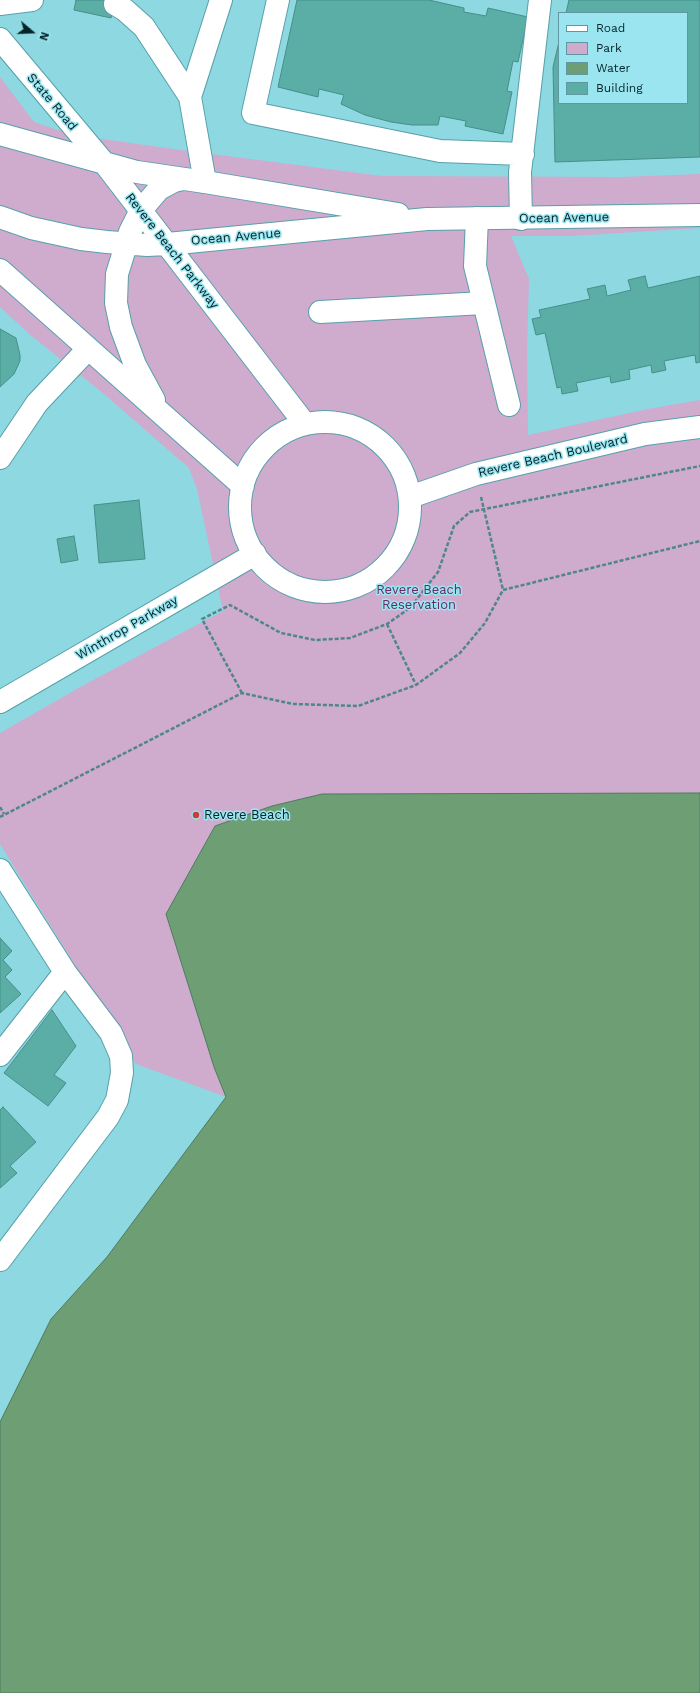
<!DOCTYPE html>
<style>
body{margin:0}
#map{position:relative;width:700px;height:1693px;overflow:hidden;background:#8ed8e2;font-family:"Work Sans",sans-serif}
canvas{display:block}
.legend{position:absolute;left:558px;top:12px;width:130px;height:92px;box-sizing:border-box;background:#9be5f0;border:1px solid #5f98a0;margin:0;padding:5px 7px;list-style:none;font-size:12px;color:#042428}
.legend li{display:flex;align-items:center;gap:8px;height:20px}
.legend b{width:20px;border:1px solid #5f98a0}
.north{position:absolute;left:12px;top:12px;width:40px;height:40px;-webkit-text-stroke:3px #9be5f0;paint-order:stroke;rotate:109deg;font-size:11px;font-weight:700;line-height:16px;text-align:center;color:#042428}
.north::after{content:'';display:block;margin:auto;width:14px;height:18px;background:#042428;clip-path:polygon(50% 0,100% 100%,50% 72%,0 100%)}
</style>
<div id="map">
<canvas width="700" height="1693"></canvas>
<ul class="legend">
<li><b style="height:5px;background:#fff"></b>Road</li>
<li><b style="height:11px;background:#cfabce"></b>Park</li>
<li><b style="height:11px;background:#6e9f74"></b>Water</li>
<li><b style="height:11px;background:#5baea6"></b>Building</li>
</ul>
<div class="north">N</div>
</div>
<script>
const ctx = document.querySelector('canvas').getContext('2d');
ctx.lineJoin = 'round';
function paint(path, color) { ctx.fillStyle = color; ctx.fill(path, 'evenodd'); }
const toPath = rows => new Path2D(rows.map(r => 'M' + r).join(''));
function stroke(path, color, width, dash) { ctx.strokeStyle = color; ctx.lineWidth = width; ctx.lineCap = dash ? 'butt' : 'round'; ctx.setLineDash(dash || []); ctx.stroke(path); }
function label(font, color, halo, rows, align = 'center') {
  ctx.font = font + ' "Work Sans",sans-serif'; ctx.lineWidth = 3; ctx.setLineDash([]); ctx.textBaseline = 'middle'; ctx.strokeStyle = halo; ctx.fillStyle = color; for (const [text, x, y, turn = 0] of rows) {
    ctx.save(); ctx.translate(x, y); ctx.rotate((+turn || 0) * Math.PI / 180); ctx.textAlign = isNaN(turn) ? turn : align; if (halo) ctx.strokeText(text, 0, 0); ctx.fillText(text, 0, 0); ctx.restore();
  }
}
const green = toPath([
 [0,77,34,122,58,130,88,137,181,150,382,176,621,177,700,174,700,228,572,236,511,236,529,279,527,350,528,435,648,409,700,400,700,793,322,794,272,806,215,826,166,914,214,1067,226,1097,136,1064,0,844,0,733,82,686,223,611,197,489,189,468,104,394,28,333,0,307]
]);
const water = toPath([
 [700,793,700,1693,0,1693,0,1422,51,1319,107,1257,226,1097,214,1067,166,914,215,826,272,806,322,794,700,793]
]);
const building = toPath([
 [76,0,115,0,111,18,74,10,76,0],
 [297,0,429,0,464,8,464,12,486,16,488,8,528,17,518,62,513,61,507,91,512,92,503,134,465,126,466,121,440,116,438,125,412,125,391,122,365,115,341,104,344,95,319,89,318,97,278,87,297,0],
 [569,0,700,0,700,157,555,162,553,67,559,42,559,103,687,103,687,13,566,13,569,0],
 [645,276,648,288,700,276,700,362,696,363,695,355,664,361,666,370,652,373,651,365,629,370,630,379,611,383,610,376,576,383,578,391,562,394,561,387,557,388,545,333,536,335,532,319,541,317,539,310,590,299,587,289,605,285,607,296,631,290,628,280,645,276],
 [0,329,16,338,20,355,20,361,14,374,0,387,0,329],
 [139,500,145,559,99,563,94,505,139,500],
 [74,536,78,560,61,563,57,539,74,536],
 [0,938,12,951,3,960,12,970,5,977,21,994,0,1013,0,938],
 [52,1010,76,1046,54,1075,66,1083,48,1106,4,1073,52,1010],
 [3,1107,36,1142,10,1166,17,1173,0,1188,0,1110,3,1107]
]);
const path = toPath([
 [481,497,503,590],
 [387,624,416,685],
 [242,693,202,619,230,605,281,633,315,640,350,638,387,624,410,608,438,572,454,526,470,512,700,466],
 [0,807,4,814],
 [0,817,242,693,293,704,358,706,416,685,460,653,485,623,503,590,700,541]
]);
const minor = toPath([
 [278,0,253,113,440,151,523,154],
 [0,4,32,0],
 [115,4,125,10,144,27,190,97,205,182],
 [190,97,221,0],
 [477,218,475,266,509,405],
 [521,219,520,172,540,0],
 [320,312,484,303],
 [0,458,37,403,88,349],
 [0,870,65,972,111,1033,121,1056,122,1073,117,1100,108,1117,0,1260],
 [0,1055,65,972]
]);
const major = toPath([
 [0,39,105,164,305,424],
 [0,134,137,172,205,182,398,214],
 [0,217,31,228,81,239,107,242,147,245,167,244,427,219,700,215],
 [0,270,243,486],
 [154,400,135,365,121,327,116,303,117,274,130,232,141,210,159,189,174,181,183,179],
 '240 507a85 85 0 1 1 170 0a85 85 0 1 1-170 0Z',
 [410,497,476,474,645,434,700,427],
 [0,702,255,554]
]);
const markers = [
 [196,815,4,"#cb3d36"]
];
const streetNames = [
 ["State Road",52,102,50],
 ["Ocean Avenue",564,218,-1],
 ["Ocean Avenue",236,237,-5],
 ["Revere Beach Parkway",172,251,52],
 ["Revere Beach Boulevard",553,456,-13],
 ["Winthrop Parkway",127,628,-30]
];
const parkNames = [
 ["Revere Beach",419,590],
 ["Reservation",419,605]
];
const poiNames = [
 ["Revere Beach",204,815]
];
paint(green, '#cfabce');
paint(water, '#6e9f74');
stroke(water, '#4e7a5d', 1);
paint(building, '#5baea6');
stroke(building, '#458f88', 1);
stroke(minor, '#57a0aa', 24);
stroke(major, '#57a0aa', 24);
stroke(path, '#4f868d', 2.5, [4, 2]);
stroke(minor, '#fff', 22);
stroke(major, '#fff', 22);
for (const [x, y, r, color] of markers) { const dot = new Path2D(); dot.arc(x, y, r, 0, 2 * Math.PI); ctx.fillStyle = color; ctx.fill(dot); stroke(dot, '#9be5f0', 1.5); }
label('13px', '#042428', '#9be5f0', streetNames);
label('13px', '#652c65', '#9be5f0', parkNames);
label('13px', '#042428', '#9be5f0', poiNames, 'left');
</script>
